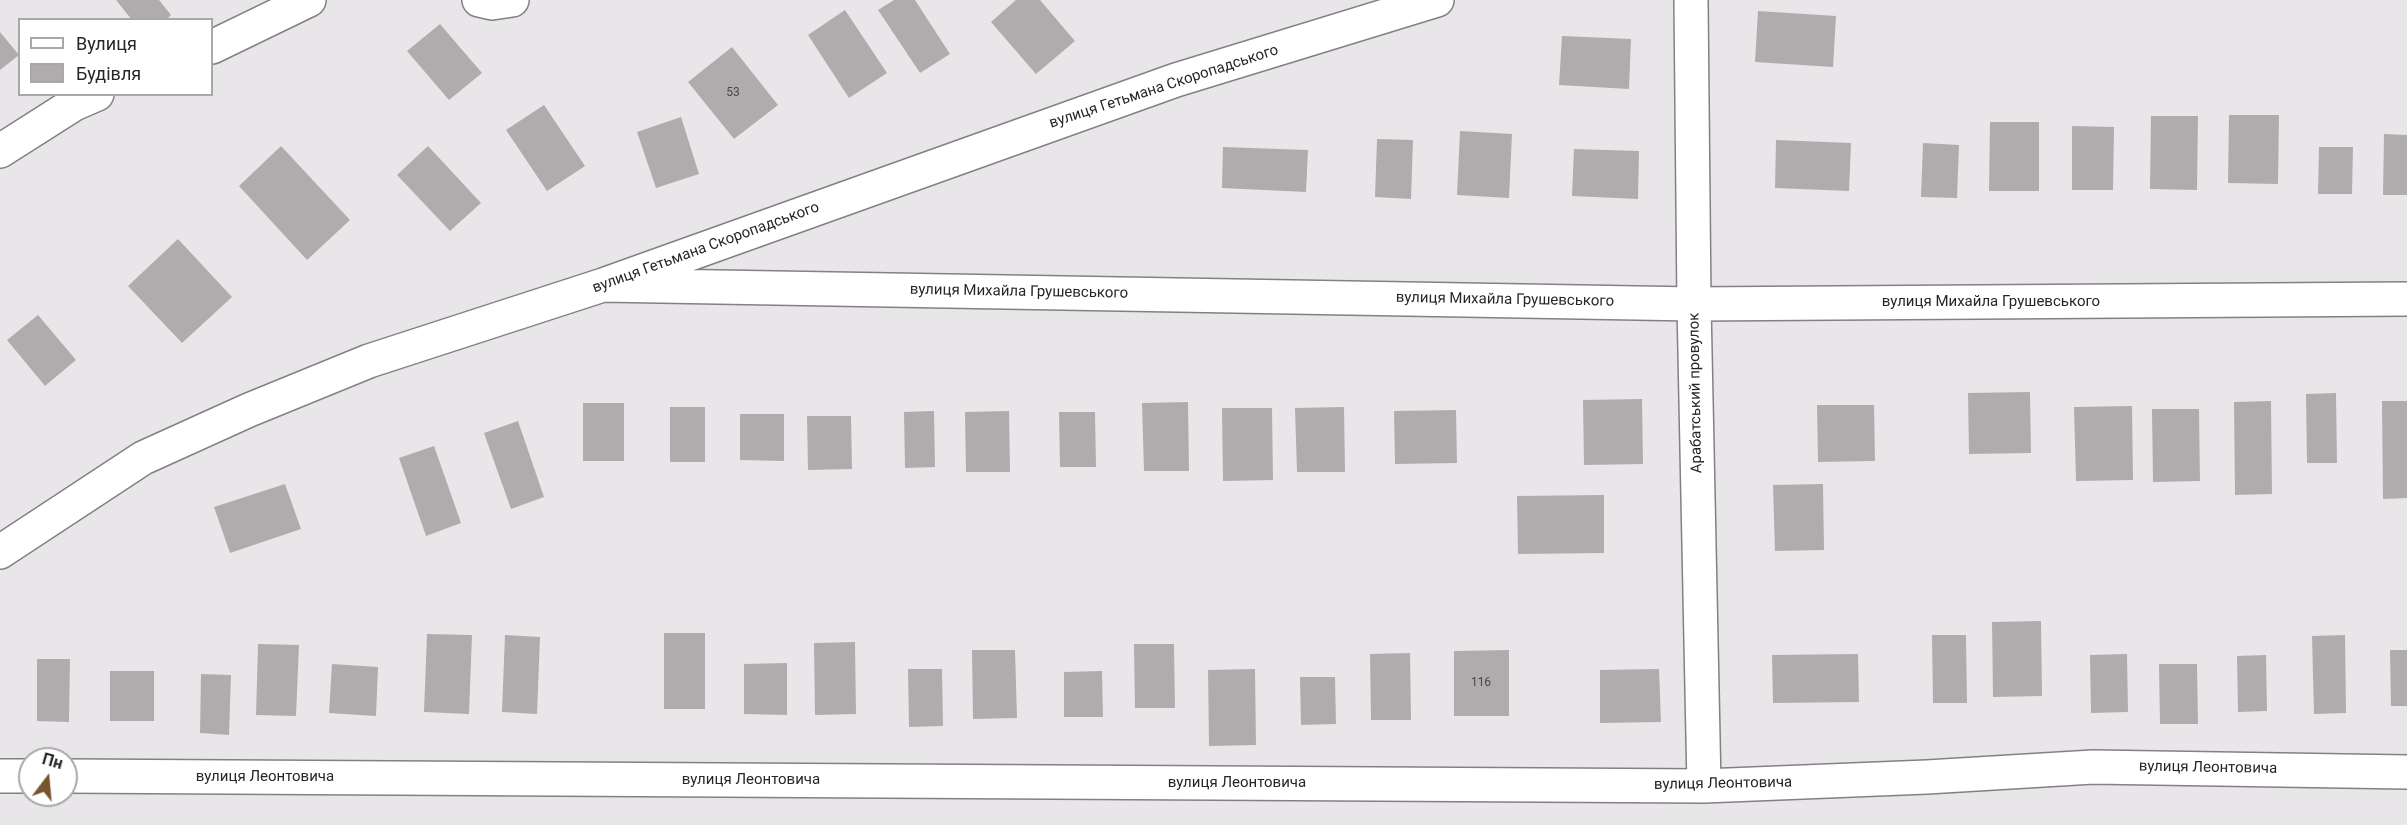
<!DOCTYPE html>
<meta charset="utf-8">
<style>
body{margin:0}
#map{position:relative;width:2407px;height:825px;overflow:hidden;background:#e9e6e9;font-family:Roboto,sans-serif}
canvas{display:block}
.legend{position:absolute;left:18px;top:18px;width:195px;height:78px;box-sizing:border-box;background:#fff;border:2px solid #a9a8a9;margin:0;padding:8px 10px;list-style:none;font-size:18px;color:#272627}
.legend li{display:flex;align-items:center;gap:12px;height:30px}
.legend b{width:30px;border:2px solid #a9a8a9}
.north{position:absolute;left:18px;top:747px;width:60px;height:60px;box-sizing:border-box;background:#fff;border:2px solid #a9a8a9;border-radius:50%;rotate:16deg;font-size:16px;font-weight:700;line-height:24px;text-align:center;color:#272627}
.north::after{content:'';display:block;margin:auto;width:21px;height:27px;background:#79552e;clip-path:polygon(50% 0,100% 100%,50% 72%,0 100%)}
</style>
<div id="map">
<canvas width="2407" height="825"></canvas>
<ul class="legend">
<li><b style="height:8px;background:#fff"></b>Вулиця</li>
<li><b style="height:16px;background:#b0acae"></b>Будівля</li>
</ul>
<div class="north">Пн</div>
</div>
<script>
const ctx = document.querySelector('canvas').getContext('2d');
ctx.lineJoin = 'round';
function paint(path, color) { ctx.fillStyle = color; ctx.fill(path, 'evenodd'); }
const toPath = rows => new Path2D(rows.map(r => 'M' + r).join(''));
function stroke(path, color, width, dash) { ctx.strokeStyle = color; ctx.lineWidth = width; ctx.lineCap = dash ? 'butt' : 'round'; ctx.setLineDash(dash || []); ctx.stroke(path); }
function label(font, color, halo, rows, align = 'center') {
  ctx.font = font + ' Roboto,sans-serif'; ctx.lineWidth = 4.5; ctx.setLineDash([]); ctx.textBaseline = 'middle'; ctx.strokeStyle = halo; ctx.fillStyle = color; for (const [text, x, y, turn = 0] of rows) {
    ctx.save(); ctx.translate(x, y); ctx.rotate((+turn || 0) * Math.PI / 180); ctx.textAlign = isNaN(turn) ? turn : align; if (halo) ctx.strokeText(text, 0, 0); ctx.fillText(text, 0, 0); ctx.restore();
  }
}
const building = toPath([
 [116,0,159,0,171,15,166,20,132,20],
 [894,0,915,0,950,54,920,73,878,10],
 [1016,0,1040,0,1075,41,1036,74,991,22],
 [845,10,887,73,849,98,808,35],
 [1758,11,1836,16,1833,67,1755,62],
 [440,24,482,73,449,100,407,51],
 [0,32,19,55,0,70],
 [1562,36,1631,39,1629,89,1559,85],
 [732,47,778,105,734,139,688,82],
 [544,105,585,166,547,191,506,130],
 [2229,115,2279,115,2278,184,2228,183],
 [2151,116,2198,116,2197,190,2150,189],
 [681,117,699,174,656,188,637,132],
 [1990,122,2039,122,2039,191,1989,191],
 [2072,126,2114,127,2113,190,2072,190],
 [1460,131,1512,134,1509,198,1457,195],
 [2384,134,2407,135,2407,195,2383,195],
 [1377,139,1413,140,1411,199,1375,197],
 [1776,140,1851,143,1849,191,1775,188],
 [1923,143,1959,145,1957,198,1921,197],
 [281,146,350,220,307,260,239,186],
 [428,146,481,203,450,231,397,175],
 [1223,147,1308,150,1306,192,1222,188],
 [2319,147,2353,147,2352,194,2318,194],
 [1574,149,1639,151,1638,199,1572,196],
 [178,239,232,297,182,343,128,286],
 [38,315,76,360,45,386,7,340],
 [2030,392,2031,453,1969,454,1968,393],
 [2336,393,2337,463,2307,463,2306,394],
 [1642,399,1643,464,1584,465,1583,400],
 [2271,401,2272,494,2235,495,2234,402],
 [2382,401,2407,401,2407,498,2383,499],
 [1188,402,1189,471,1144,471,1142,403],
 [583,403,624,403,624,461,583,461],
 [1817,405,1874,405,1875,461,1818,462],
 [2132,406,2133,480,2076,481,2074,407],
 [670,407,705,407,705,462,670,462],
 [1344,407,1345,472,1297,472,1295,408],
 [1222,408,1272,408,1273,480,1223,481],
 [2152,409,2199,409,2200,481,2153,482],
 [1456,410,1457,463,1395,464,1394,411],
 [934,411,935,467,905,468,904,412],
 [1009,411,1010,472,966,472,965,412],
 [1059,412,1095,412,1096,467,1060,467],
 [740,414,784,414,784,461,740,460],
 [807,416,851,416,852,469,808,470],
 [518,421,544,497,511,509,484,433],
 [434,446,461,523,426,536,399,458],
 [285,484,301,529,230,553,214,507],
 [1823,484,1824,550,1775,551,1773,485],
 [1604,495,1604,553,1518,554,1517,496],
 [2041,621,2042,696,1993,697,1992,622],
 [664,633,705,633,705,709,664,709],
 [427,634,472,635,469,714,424,712],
 [505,635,540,637,537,714,502,712],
 [1932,635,1966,635,1967,703,1933,703],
 [2345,635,2346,713,2314,714,2312,636],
 [855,642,856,714,815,715,814,643],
 [258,644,299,645,296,716,256,715],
 [1134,644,1174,644,1175,708,1135,708],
 [972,650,1015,650,1017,718,973,719],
 [1509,650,1509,716,1454,716,1454,651],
 [2390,650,2407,650,2407,706,2391,706],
 [1410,653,1411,720,1371,720,1370,654],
 [1858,654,1859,702,1773,703,1772,655],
 [2127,654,2128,712,2091,713,2090,655],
 [2266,655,2267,711,2238,712,2237,656],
 [37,659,70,659,69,722,37,721],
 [787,663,787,715,744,714,744,664],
 [332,664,378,667,376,716,329,713],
 [2159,664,2197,664,2198,724,2160,724],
 [908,669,942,669,943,726,909,727],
 [1255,669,1256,745,1209,746,1208,670],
 [1659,669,1661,722,1600,723,1600,670],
 [110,671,154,671,154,721,110,721],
 [1102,671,1103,717,1064,717,1064,672],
 [201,674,231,675,229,735,200,733],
 [1300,677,1335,677,1336,724,1301,725]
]);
const minor = toPath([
 [479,0,492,3,512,0],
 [1691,0,1694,304,1704,786],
 [212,47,309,0],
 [0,151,74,104,97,94],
 [603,285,1694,304,2407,299],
 [0,552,143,458,249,410,369,361,603,285,1176,80,1437,0],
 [0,776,30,776],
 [66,776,1704,786,1927,777,2093,767,2407,772]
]);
const numberNames = [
 ["53",733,93],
 ["116",1481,683]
];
const streetNames = [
 ["вулиця Гетьмана Скоропадського",1164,87,-18],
 ["вулиця Гетьмана Скоропадського",706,248,-20],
 ["вулиця Михайла Грушевського",1019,292,1],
 ["вулиця Михайла Грушевського",1505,300,1],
 ["вулиця Михайла Грушевського",1991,302],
 ["Арабатський провулок",1696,393,-91],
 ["вулиця Леонтовича",2208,768,1],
 ["вулиця Леонтовича",265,777],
 ["вулиця Леонтовича",751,780],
 ["вулиця Леонтовича",1237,783],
 ["вулиця Леонтовича",1723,784,-1]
];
paint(building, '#b0acae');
stroke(minor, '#838083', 36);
stroke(minor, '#fff', 33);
label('12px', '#494849', null, numberNames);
label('15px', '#272627', '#fff', streetNames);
</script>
